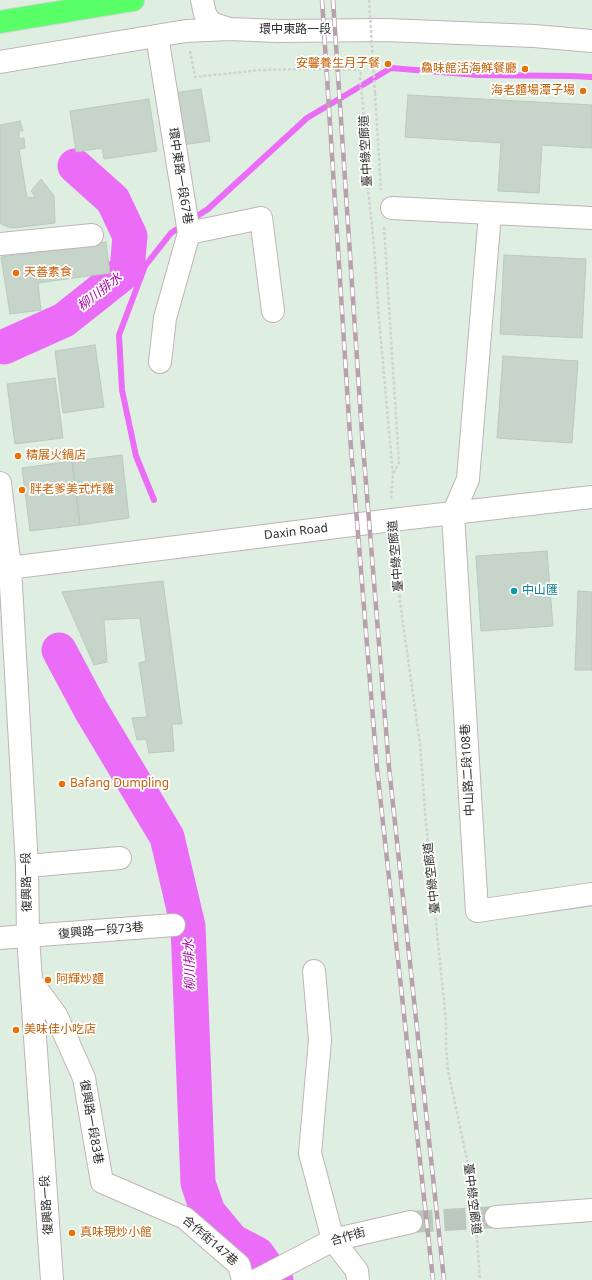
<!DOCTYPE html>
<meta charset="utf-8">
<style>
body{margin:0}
canvas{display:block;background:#deefe2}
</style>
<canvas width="592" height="1280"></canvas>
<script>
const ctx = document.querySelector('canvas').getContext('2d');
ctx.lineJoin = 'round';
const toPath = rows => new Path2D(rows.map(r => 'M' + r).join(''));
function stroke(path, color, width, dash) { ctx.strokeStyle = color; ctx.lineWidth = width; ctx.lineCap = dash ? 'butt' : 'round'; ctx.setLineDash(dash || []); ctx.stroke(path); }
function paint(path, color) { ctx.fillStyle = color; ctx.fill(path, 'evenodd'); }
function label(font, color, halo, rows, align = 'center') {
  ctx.font = font + ' "Noto Sans","Noto Sans TC",sans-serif'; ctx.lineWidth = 3.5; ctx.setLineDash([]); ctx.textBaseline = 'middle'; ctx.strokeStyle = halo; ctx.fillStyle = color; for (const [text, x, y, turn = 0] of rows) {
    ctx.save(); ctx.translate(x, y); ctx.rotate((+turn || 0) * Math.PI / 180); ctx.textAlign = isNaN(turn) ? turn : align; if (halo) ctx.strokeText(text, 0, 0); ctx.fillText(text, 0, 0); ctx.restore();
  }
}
const stream = toPath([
 [191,220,208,209,307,118,391,68,477,75,570,76,592,77],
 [154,500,136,456,122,390,119,335,145,266,171,233,183,225]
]);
const river = toPath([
 [4,347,64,320,127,270,130,236,113,200,75,166],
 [59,650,91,710,167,837,188,926,198,1183,208,1212,232,1241,257,1254,276,1280]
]);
const building = toPath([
 [201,89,210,141,182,145,174,93,201,89],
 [408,95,592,105,592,148,542,145,539,193,498,191,501,143,405,137,408,95],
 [149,99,157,151,104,159,102,148,76,152,70,111,149,99],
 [20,121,23,131,19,131,19,139,24,138,25,148,19,149,27,198,35,197,31,191,41,179,54,196,55,223,14,228,7,227,0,223,0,125,20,121],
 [106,242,110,273,38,283,41,310,10,314,1,257,106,242],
 [504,255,586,259,582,338,500,334,504,255],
 [95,345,104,407,63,413,55,351,95,345],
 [503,356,578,361,572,443,497,438,503,356],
 [55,378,63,438,15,444,7,384,55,378],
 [122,455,129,518,80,525,72,461,122,455],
 [72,461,80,525,30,531,22,468,72,461],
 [547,551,553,626,481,631,476,556,547,551],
 [163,581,182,724,172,724,174,751,149,753,146,739,137,740,132,718,147,717,139,663,146,661,140,618,104,620,107,662,94,665,62,592,163,581],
 [578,591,592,592,592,670,575,670,578,591]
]);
const minorTunnel = toPath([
 [411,1222,496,1217]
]);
const path = toPath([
 [190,51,195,77,261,70,307,69,361,70,360,81,363,105,366,171,374,245,378,308,393,475,391,499],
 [375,93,381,190],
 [384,227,399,463,393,474],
 [395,540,400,602,420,744,426,824,446,1021,446,1048,448,1071,468,1164,473,1192,475,1216],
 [476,1225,480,1280]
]);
const minor = toPath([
 [202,0,205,14,211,23,229,29],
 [157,36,189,233,165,318,160,362],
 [0,62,186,31,229,29,279,31,386,30,534,36,592,41],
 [392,208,592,218],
 [490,213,468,479,453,514,477,911,592,894],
 [189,233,261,218,273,311],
 [0,244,92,235],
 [0,483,10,568,27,866,28,937,52,1280],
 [0,569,392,520,592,497],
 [27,866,120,858],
 [0,938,174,925],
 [314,971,320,1040,310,1153,333,1240,357,1271,358,1280],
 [31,981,56,1015,84,1078,102,1182,185,1218,239,1265,243,1280],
 [496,1217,592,1210],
 [257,1280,333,1240,411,1222]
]);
const highway = toPath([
 [0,22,133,0]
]);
const rail = toPath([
 [322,0,350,435,377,768,433,1280],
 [333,0,362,434,389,767,444,1280]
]);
const pathBridge = toPath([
 [369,0,375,93]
]);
const markers = [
 [388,64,4,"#e8710a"],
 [525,69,4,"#e8710a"],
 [583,91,4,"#e8710a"],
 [16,273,4,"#e8710a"],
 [18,456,4,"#e8710a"],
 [22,490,4,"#e8710a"],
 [514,591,4,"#0f9aa8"],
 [62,784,4,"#e8710a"],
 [48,980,4,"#e8710a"],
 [16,1030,4,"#e8710a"],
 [72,1233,4,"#e8710a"]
];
const streetNames = [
 ["環中東路一段",295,30],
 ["臺中綠空廊道",366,151,-93],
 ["環中東路一段67巷",180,176,81],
 ["Daxin Road",296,532,-7],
 ["臺中綠空廊道",396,556,-95],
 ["中山路二段108巷",468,770,-93],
 ["臺中綠空廊道",432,878,-96],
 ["復興路一段",27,882,-91],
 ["復興路一段73巷",101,931,-5],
 ["復興路一段83巷",91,1122,80],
 ["臺中綠空廊道",472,1199,83],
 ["復興路一段",47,1205,-94],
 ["合作街",348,1237,-16],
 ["合作街147巷",210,1241,41]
];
const foodNames = [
 ["安馨養生月子餐",380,64,"right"],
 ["鱻味館活海鮮餐廳",517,69,"right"],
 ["海老麵場潭子場",575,91,"right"],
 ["天善素食",24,273],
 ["精展火鍋店",26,456],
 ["胖老爹美式炸雞",30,490],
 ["Bafang Dumpling",70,784],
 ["阿輝炒麵",56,980],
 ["美味佳小吃店",24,1030],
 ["真味現炒小館",80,1233]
];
const cultureNames = [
 ["中山匯",522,591]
];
const waterNames = [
 ["柳川排水",100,292,-38],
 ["柳川排水",190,965,-92]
];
stroke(stream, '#eb6cf6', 6);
stroke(river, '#eb6cf6', 35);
paint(building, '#c7d4ca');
stroke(building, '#b7cbbd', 1);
stroke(minorTunnel, '#bbc8be', 22, [22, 11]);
stroke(minor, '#c1b2ba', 24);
stroke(highway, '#d1d1d1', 24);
stroke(path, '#d1d1d1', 2.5, [3, 2]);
stroke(minor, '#fff', 22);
stroke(highway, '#59ff67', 22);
stroke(rail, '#b8a0ac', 4.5);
stroke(rail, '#fff', 3, [9]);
stroke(pathBridge, '#d1d1d1', 2.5, [3, 2]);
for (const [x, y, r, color] of markers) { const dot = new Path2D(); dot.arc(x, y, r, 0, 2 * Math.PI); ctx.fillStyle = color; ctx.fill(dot); stroke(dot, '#fff', 1.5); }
label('12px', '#2d2d2d', '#fff', streetNames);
label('12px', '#c56008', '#fff', foodNames, 'left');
label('12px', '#0d838f', '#fff', cultureNames, 'left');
label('italic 13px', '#a705a8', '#fff', waterNames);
</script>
